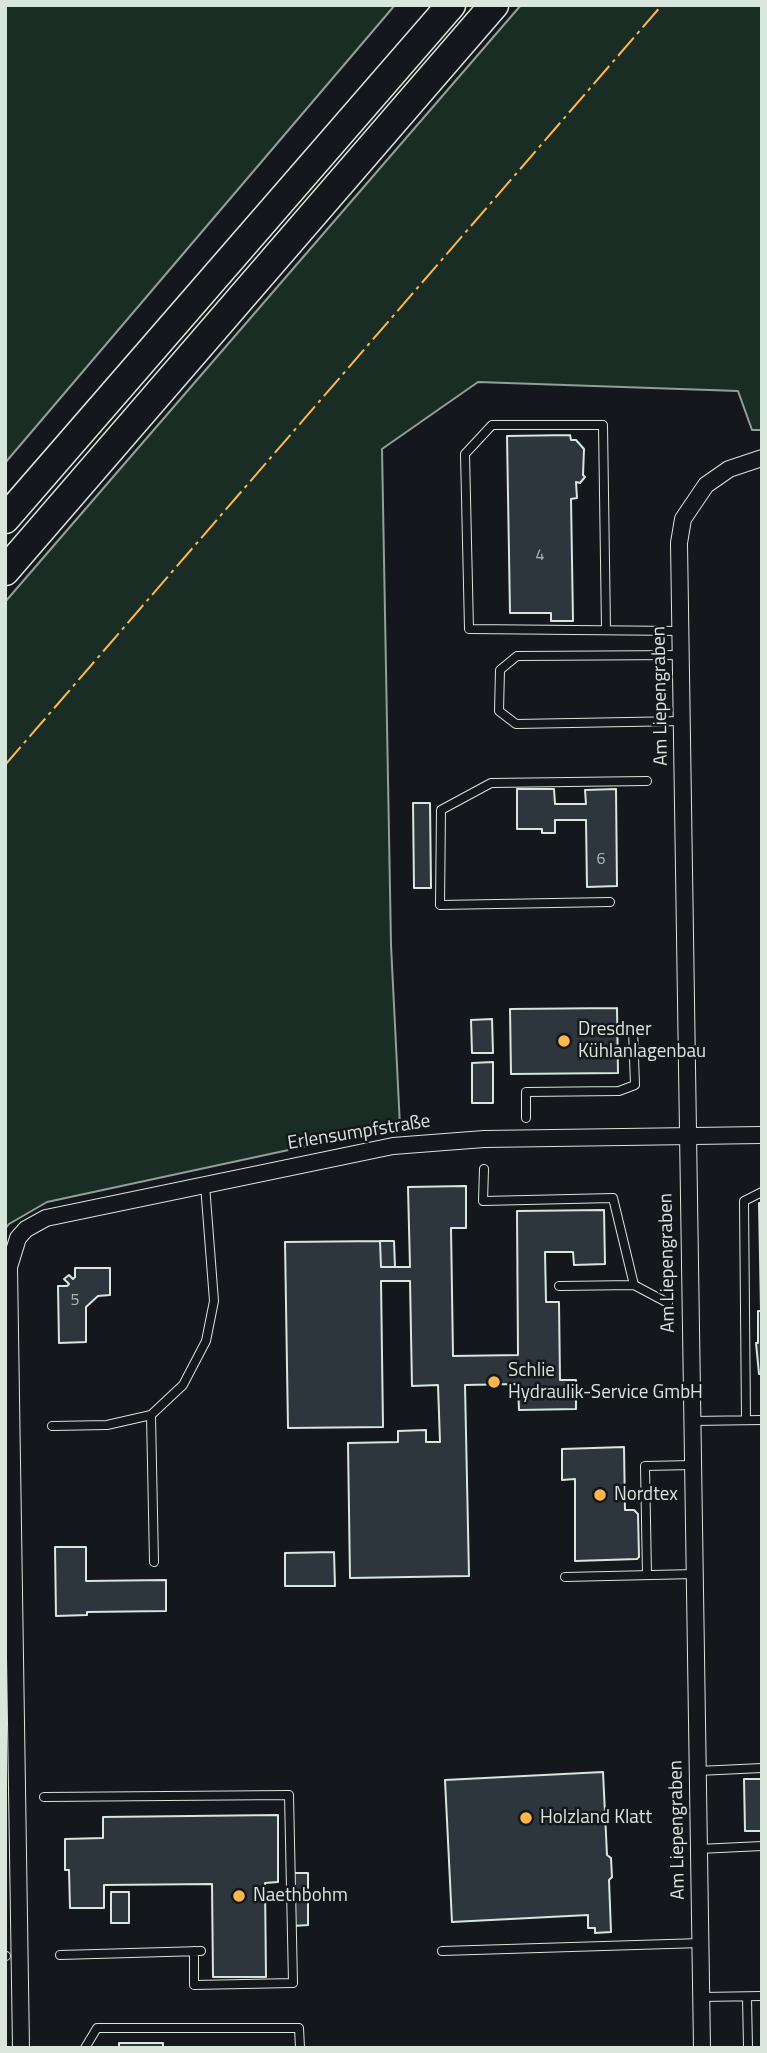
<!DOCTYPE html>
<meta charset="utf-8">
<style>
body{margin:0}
#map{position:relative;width:767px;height:2053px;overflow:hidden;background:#14181c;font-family:"Titillium Web",sans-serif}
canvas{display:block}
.frame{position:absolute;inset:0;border:7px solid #d8e6dc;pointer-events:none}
</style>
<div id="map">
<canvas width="767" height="2053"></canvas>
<div class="frame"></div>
</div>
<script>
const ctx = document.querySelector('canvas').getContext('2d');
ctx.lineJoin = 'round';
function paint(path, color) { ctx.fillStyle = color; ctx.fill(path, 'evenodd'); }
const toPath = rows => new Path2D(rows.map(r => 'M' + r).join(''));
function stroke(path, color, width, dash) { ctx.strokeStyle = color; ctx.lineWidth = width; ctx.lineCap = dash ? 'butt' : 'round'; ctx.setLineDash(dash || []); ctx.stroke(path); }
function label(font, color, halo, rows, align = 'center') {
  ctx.font = font + ' "Titillium Web",sans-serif'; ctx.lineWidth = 5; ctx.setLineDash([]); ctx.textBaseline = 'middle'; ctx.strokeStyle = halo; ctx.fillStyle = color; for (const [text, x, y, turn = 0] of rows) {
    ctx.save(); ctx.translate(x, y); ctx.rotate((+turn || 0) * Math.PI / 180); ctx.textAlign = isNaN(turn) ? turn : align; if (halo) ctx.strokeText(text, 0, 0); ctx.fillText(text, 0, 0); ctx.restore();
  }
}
const green = toPath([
 [5,5,395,5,5,463,5,5],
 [521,5,762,5,762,430,752,430,738,391,478,382,382,449,391,945,400,1126,47,1202,9,1224,5,1229,5,602,521,5]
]);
const building = toPath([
 [570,435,571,440,576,440,584,449,583,475,585,477,580,483,576,482,577,498,571,499,573,621,551,621,551,613,510,613,507,436,570,435],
 [517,789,554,789,555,804,586,804,585,790,616,789,617,886,587,887,586,820,555,820,555,833,542,833,542,829,517,829,517,789],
 [413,803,430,803,431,888,414,888,413,803],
 [617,1008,618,1073,511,1074,510,1009,617,1008],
 [492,1019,493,1053,472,1053,471,1020,492,1019],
 [493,1062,493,1103,472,1103,472,1063,493,1062],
 [466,1186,466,1228,451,1228,453,1356,518,1355,517,1211,604,1210,605,1264,574,1265,573,1252,545,1252,546,1302,559,1302,560,1380,576,1380,576,1409,519,1410,518,1384,465,1385,469,1576,350,1578,348,1443,398,1442,398,1431,426,1430,426,1442,440,1442,438,1385,412,1386,410,1281,381,1281,383,1427,288,1428,285,1242,380,1241,381,1267,410,1267,408,1187,466,1186],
 [759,1203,762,1203,762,1374,759,1374,756,1343,758,1343,758,1311,761,1311,759,1203],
 [380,1241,394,1241,395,1267,381,1267,380,1241],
 [75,1268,110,1268,110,1295,98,1296,86,1307,86,1342,59,1343,58,1286,67,1286,69,1284,64,1279,69,1275,73,1279,75,1277,75,1268],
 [624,1447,625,1510,634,1510,638,1514,639,1557,637,1559,575,1561,575,1479,562,1480,562,1449,624,1447],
 [55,1547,86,1547,86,1581,166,1580,166,1611,87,1612,87,1615,56,1616,55,1547],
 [334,1552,335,1586,285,1586,285,1553,334,1552],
 [603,1772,607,1855,611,1858,612,1877,609,1880,611,1932,595,1933,595,1928,588,1928,588,1915,452,1922,445,1780,603,1772],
 [744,1779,762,1779,762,1831,745,1831,744,1779],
 [278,1815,278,1882,265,1883,266,1977,213,1977,212,1884,104,1885,104,1908,70,1908,69,1870,65,1870,65,1839,103,1838,103,1817,278,1815],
 [292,1873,308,1873,308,1925,293,1926,292,1873],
 [111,1892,129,1892,129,1923,111,1923,111,1892],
 [119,2043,163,2043,163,2048,119,2048,119,2043]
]);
const service = toPath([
 [606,630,603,425,492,425,465,454,469,629,680,631],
 [681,655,517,656,500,670,499,711,516,724,683,721],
 [610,902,440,905,441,810,491,783,647,781],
 [526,1118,526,1092,619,1091,635,1085,633,1030],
 [484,1169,483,1201,613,1198,634,1285],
 [559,1286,634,1285,668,1303],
 [151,1415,154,1562],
 [746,1420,744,1201,762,1192],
 [692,1421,762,1420],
 [52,1426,107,1425,151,1415,183,1385,206,1341,214,1301,205,1185],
 [647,1575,645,1466,693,1465],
 [565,1577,695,1574],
 [698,1771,762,1768],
 [44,1797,289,1795,293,1983,194,1985,194,1951],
 [699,1849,762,1846],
 [442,1951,701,1943],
 [60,1955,201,1951],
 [5,1956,6,1956],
 [702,1997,762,1996],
 [747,1997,748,2048],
 [85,2048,97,2028,299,2028,300,2048]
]);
const minor = toPath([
 [21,2048,9,1267,18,1238,26,1229,46,1218,393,1146,484,1139,762,1135],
 [702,2048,679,543,683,519,706,485,729,469,762,458]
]);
const motorway = toPath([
 [5,519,451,5],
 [5,571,494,5]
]);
const power = toPath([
 [5,765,662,5]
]);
const markers = [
 [564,1041,7,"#ffb74d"],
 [494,1382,7,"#ffb74d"],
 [600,1495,7,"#ffb74d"],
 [526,1818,7,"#ffb74d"],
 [239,1896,7,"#ffb74d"]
];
const numberNames = [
 ["4",540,556],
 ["6",601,860],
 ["5",75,1301]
];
const streetNames = [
 ["Am Liepengraben",661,696,-91],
 ["Erlensumpfstraße",359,1133,-9],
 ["Am Liepengraben",668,1263,-91],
 ["Am Liepengraben",678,1830,-91]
];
const poiNames = [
 ["Dresdner",578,1030],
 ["Kühlanlagenbau",578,1052],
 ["Schlie",508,1371],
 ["Hydraulik-Service GmbH",508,1393],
 ["Nordtex",614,1495],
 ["Holzland Klatt",540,1818],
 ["Naethbohm",253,1896]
];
paint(green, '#1a2d24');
stroke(green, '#939e99', 2);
paint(building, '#2c363c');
stroke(building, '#d8e6dc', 2);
stroke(service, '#d8e6dc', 10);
stroke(minor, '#d8e6dc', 18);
stroke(motorway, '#d8e6dc', 31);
stroke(service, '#14181c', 8);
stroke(minor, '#14181c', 16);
stroke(motorway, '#14181c', 28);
stroke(power, '#ffb74d', 2, [24, 5, 3.5, 5]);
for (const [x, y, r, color] of markers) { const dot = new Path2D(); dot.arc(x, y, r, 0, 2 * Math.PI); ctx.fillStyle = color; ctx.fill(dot); stroke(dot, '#14181c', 2.5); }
label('16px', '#adbab4', null, numberNames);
label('19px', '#d8e6dc', '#14181c', streetNames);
label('19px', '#d8e6dc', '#14181c', poiNames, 'left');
</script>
